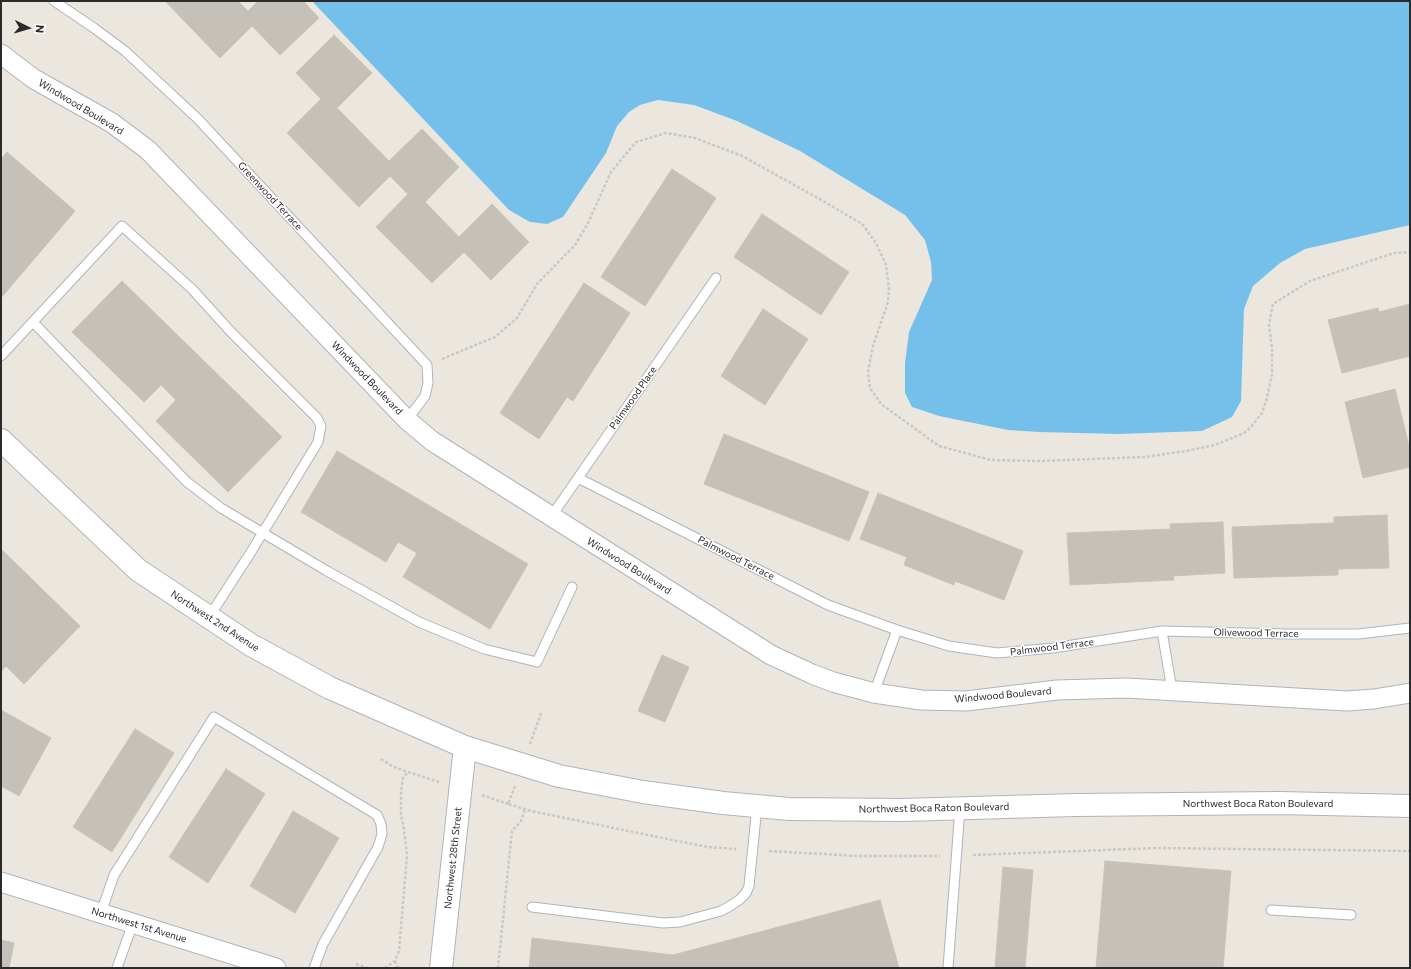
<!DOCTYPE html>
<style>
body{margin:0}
#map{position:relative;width:1411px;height:969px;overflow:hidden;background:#ece7de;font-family:Commissioner,sans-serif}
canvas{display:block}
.frame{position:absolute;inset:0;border:2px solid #2b2b2b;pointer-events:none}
.north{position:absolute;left:8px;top:8px;width:40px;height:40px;-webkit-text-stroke:3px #fff;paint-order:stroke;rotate:95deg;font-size:11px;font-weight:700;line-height:16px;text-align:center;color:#2b2b2b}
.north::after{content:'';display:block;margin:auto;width:14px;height:18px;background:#2b2b2b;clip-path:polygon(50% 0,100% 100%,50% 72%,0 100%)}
</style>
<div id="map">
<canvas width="1411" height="969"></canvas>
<div class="frame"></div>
<div class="north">N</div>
</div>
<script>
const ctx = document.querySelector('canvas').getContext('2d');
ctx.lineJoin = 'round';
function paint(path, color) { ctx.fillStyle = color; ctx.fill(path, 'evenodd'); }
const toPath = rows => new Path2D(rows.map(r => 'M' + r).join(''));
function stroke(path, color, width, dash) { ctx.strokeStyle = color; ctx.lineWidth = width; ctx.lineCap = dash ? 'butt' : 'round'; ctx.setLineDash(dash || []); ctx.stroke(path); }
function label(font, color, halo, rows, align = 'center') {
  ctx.font = font + ' Commissioner,sans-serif'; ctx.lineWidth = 3; ctx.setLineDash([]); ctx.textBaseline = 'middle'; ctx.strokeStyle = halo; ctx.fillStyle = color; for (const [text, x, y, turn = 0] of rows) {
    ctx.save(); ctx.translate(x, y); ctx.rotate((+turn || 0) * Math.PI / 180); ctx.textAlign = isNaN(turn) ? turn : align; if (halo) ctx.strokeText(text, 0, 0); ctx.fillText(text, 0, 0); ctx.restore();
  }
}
const water = toPath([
 [312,1,1410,1,1410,225,1305,249,1280,263,1253,286,1244,309,1241,401,1232,417,1202,431,1119,434,1039,432,1008,430,939,416,912,407,905,393,905,363,909,332,932,280,931,262,925,240,905,215,800,151,737,121,694,105,658,100,640,105,629,112,617,126,606,153,563,217,547,224,530,222,509,210]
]);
const building = toPath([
 [165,1,238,1,248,11,258,1,303,1,319,18,280,55,252,26,220,58,165,1],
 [334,35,372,73,337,108,389,161,422,129,459,167,425,202,459,237,492,204,529,242,491,280,464,252,432,283,376,227,408,194,390,176,359,207,287,133,321,99,296,73,334,35],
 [7,152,75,211,1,298,1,159,7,152],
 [672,169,716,198,645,306,601,277,672,169],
 [762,214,849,272,821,315,734,257,762,214],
 [122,281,282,437,228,492,156,421,176,400,161,385,144,402,72,332,122,281],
 [584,283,630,313,573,401,567,397,539,439,500,413,584,283],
 [1410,304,1410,356,1342,373,1328,320,1378,308,1379,312,1410,304],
 [763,309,808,339,765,405,721,376,763,309],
 [1395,389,1410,450,1410,467,1363,478,1345,402,1395,389],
 [724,434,869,492,849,541,704,484,724,434],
 [337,451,528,564,490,629,403,577,417,553,398,542,386,562,301,512,337,451],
 [878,493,1023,551,1004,600,955,581,954,585,904,565,907,557,860,539,878,493],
 [1387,515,1389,568,1338,569,1338,575,1234,578,1232,527,1334,523,1334,517,1387,515],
 [1223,522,1225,573,1173,576,1174,580,1070,585,1067,533,1171,529,1170,524,1223,522],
 [1,549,80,626,24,684,6,666,1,672,1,549],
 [662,655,689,667,665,722,638,711,662,655],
 [1,710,51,738,19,796,1,786,1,710],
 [135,729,174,753,112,852,73,827,135,729],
 [226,769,265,794,208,883,169,857,226,769],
 [293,811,339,838,295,913,250,886,293,811],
 [1105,861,1231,871,1223,968,1096,968,1105,861],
 [1003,867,1033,870,1025,968,995,968,1003,867],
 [880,900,899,968,529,968,532,938,673,955,880,900],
 [1,940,14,943,9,968,1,968,1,940]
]);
const path = toPath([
 [442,359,495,337,517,318,537,284,575,245,588,223,611,172,636,142,666,133,695,138,742,156,825,202,862,224,876,243,886,265,889,288,888,302,873,346,868,372,870,388,881,404,939,446,991,460,1039,461,1145,457,1186,451,1215,445,1244,433,1251,427,1262,413,1267,398,1272,374,1272,348,1269,325,1273,304,1310,281,1394,253,1410,252],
 [530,744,542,711],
 [381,759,394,767,408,772,439,782],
 [515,786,508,804,531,811,707,847,736,849],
 [482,795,508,804],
 [769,851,858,856,940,856],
 [973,855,1157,848,1410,851],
 [395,961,398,968],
 [356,964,368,968],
 [385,968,395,961,399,951,407,855,404,830,401,814,401,791,403,778,408,772],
 [498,968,512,831,521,821,525,809]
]);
const lane = toPath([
 [54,1,94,28,125,51,198,119,427,365,428,383,425,396,407,420],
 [33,322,187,482,221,508,327,571,419,622,484,649,537,662,572,587],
 [1,356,122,226,192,289,231,332,317,418,321,426,318,442,251,552,209,617],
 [578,478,828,605,897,630,949,646,997,653,1053,648,1162,631,1288,634,1358,634,1410,628],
 [551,517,716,278],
 [1162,631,1172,690],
 [874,693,897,630],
 [532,907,663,923,680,922,721,911,730,906,739,900,746,893,749,886,757,806],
 [1271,910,1351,915],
 [101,913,114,875,214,717,377,815,381,824,382,834,378,847,323,944,314,968],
 [117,968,133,923],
 [948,968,960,808]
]);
const street = toPath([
 [1,54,34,79,112,123,148,150,407,420,432,441,771,655,812,674,833,682,874,693,921,700,966,701,1057,690,1126,688,1347,701,1374,699,1410,693],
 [1,882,276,968]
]);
const secondary = toPath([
 [1,440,138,570,251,645,330,688,465,747,559,776,643,792,723,803,789,809,903,810,1075,805,1280,803,1410,806],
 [441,968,465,747]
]);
const streetNames = [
 ["Windwood Boulevard",81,107,31],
 ["Greenwood Terrace",270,196,47],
 ["Windwood Boulevard",367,378,46],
 ["Palmwood Place",633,398,-55],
 ["Palmwood Terrace",736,558,27],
 ["Windwood Boulevard",629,566,32],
 ["Northwest 2nd Avenue",215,621,33],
 ["Olivewood Terrace",1256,633,1],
 ["Palmwood Terrace",1052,647,-7],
 ["Windwood Boulevard",1003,695,-5],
 ["Northwest Boca Raton Boulevard",1258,804],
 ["Northwest Boca Raton Boulevard",934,808,-1],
 ["Northwest 28th Street",453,858,-84],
 ["Northwest 1st Avenue",139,925,17]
];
paint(water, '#74c0eb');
paint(building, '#c5c1b9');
stroke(building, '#c8c3b7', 1);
stroke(lane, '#b1b2be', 11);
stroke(street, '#b1b2be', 21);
stroke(secondary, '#b1b2be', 24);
stroke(path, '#c8c8c8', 2.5, [3, 2]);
stroke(lane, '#fff', 9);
stroke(street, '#fff', 19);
stroke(secondary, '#fff', 22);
label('10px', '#2b2b2b', '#fff', streetNames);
</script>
